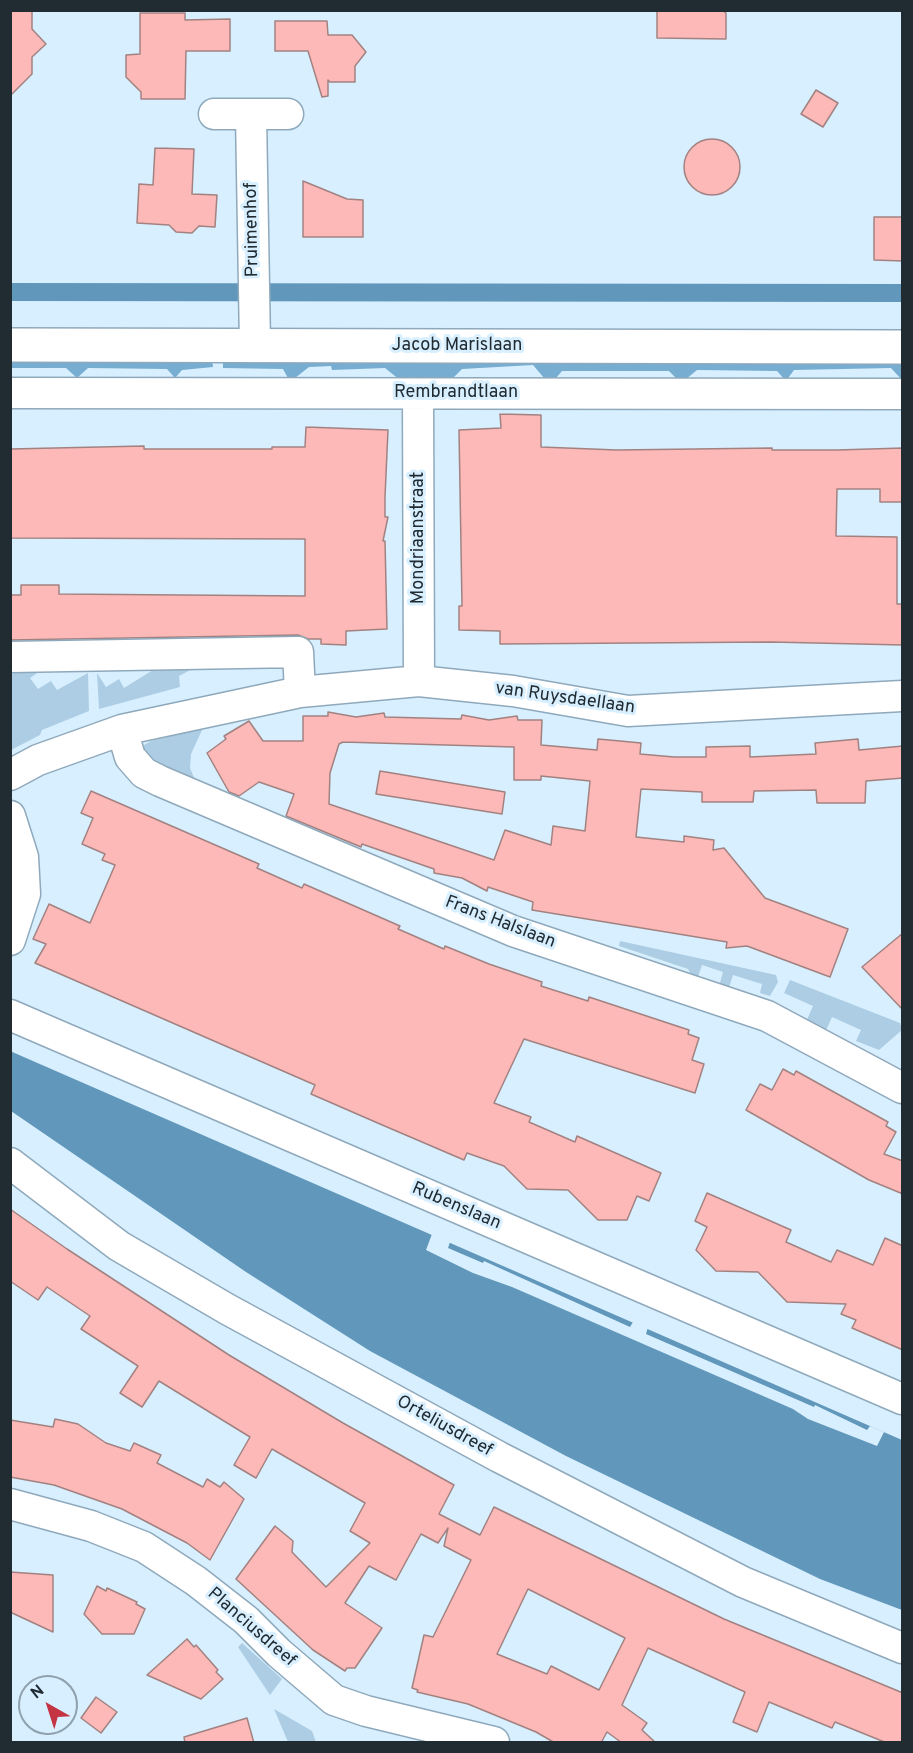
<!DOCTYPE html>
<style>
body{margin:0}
#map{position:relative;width:913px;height:1753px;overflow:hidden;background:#d8efff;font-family:Overpass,sans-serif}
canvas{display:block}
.frame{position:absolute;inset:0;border:12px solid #202b32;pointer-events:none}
.north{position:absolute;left:18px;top:1675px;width:60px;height:60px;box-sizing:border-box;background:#d8efff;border:2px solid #8ea1ad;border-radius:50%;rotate:321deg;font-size:16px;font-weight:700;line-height:24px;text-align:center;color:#202b32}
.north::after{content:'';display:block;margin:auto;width:21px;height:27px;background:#c43443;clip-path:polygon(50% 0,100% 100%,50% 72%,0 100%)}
</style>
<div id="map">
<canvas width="913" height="1753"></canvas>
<div class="frame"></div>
<div class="north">N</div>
</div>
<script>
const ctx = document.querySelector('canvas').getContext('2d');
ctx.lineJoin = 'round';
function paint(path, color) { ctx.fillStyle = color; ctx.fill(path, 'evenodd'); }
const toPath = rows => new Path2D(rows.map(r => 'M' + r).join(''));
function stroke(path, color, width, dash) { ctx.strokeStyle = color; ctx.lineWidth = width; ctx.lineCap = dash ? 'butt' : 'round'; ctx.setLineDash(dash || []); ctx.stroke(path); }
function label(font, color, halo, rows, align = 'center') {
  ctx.font = font + ' Overpass,sans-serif'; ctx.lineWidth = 6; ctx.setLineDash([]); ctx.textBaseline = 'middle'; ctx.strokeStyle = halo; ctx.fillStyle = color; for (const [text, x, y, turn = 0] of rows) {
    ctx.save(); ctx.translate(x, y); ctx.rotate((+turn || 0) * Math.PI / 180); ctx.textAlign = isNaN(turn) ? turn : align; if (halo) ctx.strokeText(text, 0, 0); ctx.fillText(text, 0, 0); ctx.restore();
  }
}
const green = toPath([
 [194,668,179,676,180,687,99,709,97,673,106,687,119,679,124,688,153,670],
 [20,669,43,669,30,678,38,689,51,681,57,690,88,673,89,711,42,730,40,735,11,750,11,675],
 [203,728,191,754,190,768,195,780,148,760,144,754,144,745,151,741],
 [620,941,776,975,778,982,770,996,760,993,762,984,733,975,727,994,718,990,723,972,702,965,696,983,688,969,619,946],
 [790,980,900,1023,902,1030,879,1050,856,1041,861,1030,832,1017,824,1035,805,1024,813,1006,784,993],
 [242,1643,282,1679,270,1695,238,1647],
 [274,1709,312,1731,316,1742,288,1742]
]);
const forest = toPath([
 [11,357,212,360,213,367,182,370,175,378,167,369,88,368,77,378,66,368,11,368],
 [223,360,902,360,902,380,891,368,794,370,786,381,777,371,697,370,685,380,678,380,669,371,562,371,550,385,533,365,462,369,450,381,400,380,385,368,332,370,331,366,309,367,295,378,289,380,283,369,223,368]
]);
const water = toPath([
 [10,283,902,284,902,302,11,301],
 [10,1051,902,1440,902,1610,820,1579,566,1456,370,1351,246,1272,11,1111]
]);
const pier = toPath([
 [432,1234,450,1242,448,1248,483,1263,484,1261,630,1327,633,1322,648,1327,646,1334,814,1407,815,1405,867,1430,870,1426,884,1432,877,1446,808,1419,793,1409,512,1287,473,1273,426,1250]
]);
const building = toPath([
 [10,10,32,10,32,29,46,44,32,57,32,74,10,96,10,10],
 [657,10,722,10,726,13,726,39,657,38,657,10],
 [140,13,185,13,185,20,230,19,230,51,186,51,185,99,141,99,141,92,126,77,126,55,140,54,140,13],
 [275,21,327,21,328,35,352,35,366,52,355,66,355,82,330,82,328,80,328,96,322,97,308,51,275,51,275,21],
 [816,90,838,103,823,127,801,114,816,90],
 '684 167a28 28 0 1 1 56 0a28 28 0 1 1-56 0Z',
 [155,148,194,149,192,194,217,195,215,227,199,226,192,233,176,232,169,225,137,223,139,184,153,185,155,148],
 [303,181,347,199,363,200,363,237,303,237,303,181],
 [874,217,903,217,903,261,874,260,874,217],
 [500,414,541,415,541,447,617,450,772,448,772,450,837,450,903,448,903,502,880,502,880,489,837,489,836,536,897,537,897,604,903,604,903,645,771,642,500,644,500,631,459,630,459,606,462,606,459,430,501,428,500,414],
 [306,427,388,430,385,497,385,517,388,517,383,541,385,541,387,629,346,631,346,645,321,644,321,639,308,639,298,635,10,640,10,595,21,595,21,585,59,585,59,594,305,596,305,539,10,538,10,449,144,446,144,449,272,449,272,447,305,447,306,427],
 [328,712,356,717,384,713,385,717,461,719,462,715,489,720,517,716,518,720,542,720,541,745,597,750,598,739,620,741,641,743,640,754,674,757,706,757,706,747,750,746,750,757,816,754,815,743,858,739,859,750,903,746,903,778,866,781,865,803,817,803,816,790,754,791,753,802,702,802,702,792,641,789,636,837,684,842,684,836,714,840,713,850,724,848,765,898,848,929,830,977,747,946,726,948,727,942,532,910,533,902,488,887,487,891,462,878,434,873,434,869,362,844,361,847,286,816,294,794,259,782,239,796,229,792,207,753,226,739,224,736,249,721,263,741,303,741,303,716,328,716,328,712],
 [343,742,514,747,514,780,541,780,541,776,590,781,585,831,553,826,551,845,505,830,494,860,329,804,330,773,339,744,343,742],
 [380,771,505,792,502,814,376,794,380,771],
 [91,791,259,864,257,868,302,888,304,884,400,926,398,929,444,949,445,946,489,964,542,982,541,986,588,1001,589,997,689,1030,688,1034,699,1038,692,1060,704,1064,695,1093,524,1039,494,1103,531,1117,529,1122,575,1142,577,1136,661,1173,649,1201,637,1196,627,1220,598,1220,568,1190,527,1189,504,1166,467,1153,464,1160,380,1124,311,1094,315,1085,35,963,46,944,33,939,49,904,90,923,115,865,102,860,105,854,82,844,93,818,81,813,91,791],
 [903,933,903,1010,862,967,903,933],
 [783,1069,794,1075,796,1071,888,1122,886,1126,896,1132,884,1154,903,1161,903,1194,869,1180,746,1110,760,1084,772,1090,783,1069],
 [707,1193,791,1230,786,1242,831,1262,837,1250,873,1265,885,1238,903,1246,903,1350,852,1328,856,1320,841,1314,846,1304,787,1302,758,1272,716,1271,696,1250,707,1227,695,1221,707,1193],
 [10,1209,67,1249,229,1355,343,1423,454,1485,439,1514,480,1535,494,1507,724,1619,903,1693,903,1743,887,1743,835,1722,832,1728,769,1702,757,1732,733,1722,745,1692,648,1648,622,1705,647,1723,642,1730,656,1743,622,1743,607,1732,601,1743,555,1743,536,1732,468,1704,417,1692,418,1690,412,1688,424,1635,433,1637,471,1560,444,1546,448,1528,438,1543,421,1534,396,1580,369,1566,345,1603,382,1628,355,1668,347,1668,345,1671,313,1650,236,1579,275,1526,293,1541,292,1552,326,1587,370,1543,350,1531,365,1503,272,1449,256,1478,234,1465,250,1437,159,1381,142,1407,120,1393,138,1366,81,1329,90,1316,47,1287,38,1300,10,1281,10,1209],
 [528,1589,625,1638,599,1690,551,1666,547,1674,497,1654,528,1589],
 [55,1419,78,1424,106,1443,130,1451,134,1443,161,1455,157,1463,203,1487,207,1479,220,1487,224,1482,244,1499,210,1560,187,1543,122,1509,54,1485,10,1477,10,1420,53,1427,55,1419],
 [10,1572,53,1575,53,1632,10,1612,10,1572],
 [97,1586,106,1591,107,1588,137,1602,136,1604,145,1609,134,1634,102,1634,84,1614,97,1586],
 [187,1639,194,1647,196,1645,218,1670,216,1672,223,1679,201,1699,147,1675,187,1639],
 [96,1697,117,1712,101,1733,81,1718,96,1697],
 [247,1718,254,1743,185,1743,184,1737,247,1718]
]);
const minor = toPath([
 [214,114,288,114],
 [251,115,255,345],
 [10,393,902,394],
 [418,394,419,681],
 [10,657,298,652,300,692],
 [122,730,130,757,144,773,160,781,513,931,767,1016,902,1088],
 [10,775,38,760,122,730,300,692,419,681,513,691,628,711,902,696],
 [10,816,23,857,25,894,10,940],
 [10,1015,902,1399],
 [10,1163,119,1246,227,1309,499,1457,743,1582,902,1648],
 [10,1504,91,1526,144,1547,196,1581,246,1620,279,1653,334,1700,366,1711,494,1742]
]);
const secondary = toPath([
 [10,345,902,347]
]);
const streetNames = [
 ["Pruimenhof",253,230,-91],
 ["Jacob Marislaan",457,346],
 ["Rembrandtlaan",456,393],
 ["Mondriaanstraat",419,538,-90],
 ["van Ruysdaellaan",565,699,8],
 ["Frans Halslaan",500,923,21],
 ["Rubenslaan",456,1207,23],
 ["Orteliusdreef",444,1427,29],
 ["Planciusdreef",251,1628,41]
];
paint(green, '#accde3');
paint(forest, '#76add1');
paint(water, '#6097ba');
paint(pier, '#d8efff');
paint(building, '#fcb9b8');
stroke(building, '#a28281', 1.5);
stroke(minor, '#8fa9bc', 33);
stroke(secondary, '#8fa9bc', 36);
stroke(minor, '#fff', 30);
stroke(secondary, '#fff', 33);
label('18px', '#202b32', '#d8efff', streetNames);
</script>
